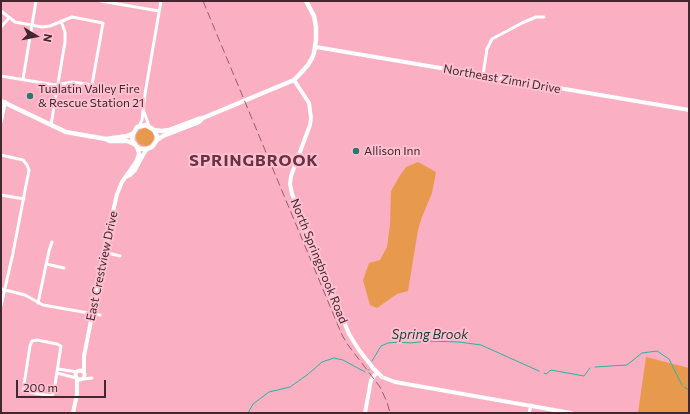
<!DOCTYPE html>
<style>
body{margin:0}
#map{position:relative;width:690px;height:414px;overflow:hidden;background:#faafc2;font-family:Commissioner,sans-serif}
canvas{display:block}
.frame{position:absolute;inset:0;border:2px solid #43262e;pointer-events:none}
.north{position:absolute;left:16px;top:16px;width:40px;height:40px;-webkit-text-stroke:3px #fec1d0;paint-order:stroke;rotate:100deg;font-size:11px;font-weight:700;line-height:16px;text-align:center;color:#43262e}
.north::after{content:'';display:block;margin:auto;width:14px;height:18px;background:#43262e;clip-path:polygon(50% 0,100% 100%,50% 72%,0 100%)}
.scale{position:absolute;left:16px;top:380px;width:90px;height:18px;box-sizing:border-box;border:2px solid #43262e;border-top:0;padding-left:5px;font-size:12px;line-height:14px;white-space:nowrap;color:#43262e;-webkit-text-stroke:3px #fec1d0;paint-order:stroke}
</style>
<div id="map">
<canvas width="690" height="414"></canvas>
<div class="frame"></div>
<div class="north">N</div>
<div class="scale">200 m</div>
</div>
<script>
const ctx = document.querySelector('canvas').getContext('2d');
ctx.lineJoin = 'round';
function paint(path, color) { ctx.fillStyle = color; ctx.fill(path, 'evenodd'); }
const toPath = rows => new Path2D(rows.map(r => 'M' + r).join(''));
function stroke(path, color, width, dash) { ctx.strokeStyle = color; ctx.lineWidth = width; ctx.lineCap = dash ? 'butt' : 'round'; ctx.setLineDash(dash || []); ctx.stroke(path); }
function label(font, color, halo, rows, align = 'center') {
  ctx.font = font + ' Commissioner,sans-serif'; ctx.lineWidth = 4; ctx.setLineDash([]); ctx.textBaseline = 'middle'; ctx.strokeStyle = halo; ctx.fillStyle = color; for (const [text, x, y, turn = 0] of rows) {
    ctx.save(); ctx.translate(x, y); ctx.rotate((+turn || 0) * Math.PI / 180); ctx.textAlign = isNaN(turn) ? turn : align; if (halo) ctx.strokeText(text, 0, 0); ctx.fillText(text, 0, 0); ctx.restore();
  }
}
const green = toPath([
 '136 137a9 9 0 1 1 18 0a9 9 0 1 1-18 0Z',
 [418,162,436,172,432,193,422,217,418,230,408,291,397,294,377,308,370,305,363,280,369,263,380,260,387,247,390,225,391,191,399,177,406,167],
 [646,357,689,368,689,413,638,413]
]);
const stream = toPath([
 [372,361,381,346,388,343,399,342,411,343,427,341,459,342,481,345,539,371],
 [595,367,627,365,642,353,657,351,669,359,682,385],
 [368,370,369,370],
 [544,373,546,374,551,370,584,376,590,368],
 [684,387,689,390],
 [248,413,253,404,269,392,290,387,307,375,322,362,334,358,343,360,365,372]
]);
const minor = toPath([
 [101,1,159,11],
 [1,11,15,22,42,27,50,26,72,17,103,23,92,85,73,82,55,85,1,76],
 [1,27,9,18],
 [483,75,487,49,492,39,522,23,536,17,544,17],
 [23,79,36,1],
 [143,109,149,126],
 [51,125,65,42,65,32,61,21],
 [139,126,142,120,145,94,161,1],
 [1,155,23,160,27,165,29,170,13,253,1,306],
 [1,195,24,199],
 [104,252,120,256],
 [46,264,64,268],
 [1,289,25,295,43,305,100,315],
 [38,303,49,251,52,242],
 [37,340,57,344,61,346,54,391,52,396,23,391,30,346,32,341,37,340],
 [58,369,77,372],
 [57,373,76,378],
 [83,379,92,378],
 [529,413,531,405]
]);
const tertiary = toPath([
 [316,47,689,110],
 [294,80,309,103,311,118,310,125,291,176,290,184,292,194,349,334,359,350,373,368,382,377,395,382,571,413],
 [1,121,5,102],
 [126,177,130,175,135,170,143,155,147,149],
 '75.5 375a4.5 4.5 0 1 1 9 0a4.5 4.5 0 1 1-9 0Z',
 [84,372,84,356,108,234,117,194,122,182,136,162,139,154,137,147],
 [73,413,77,394,77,378],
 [365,413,371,380,377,372]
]);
const secondary = toPath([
 [1,101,66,132,106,139,109,141,127,141,134,144],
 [154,130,162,131,169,130,198,119,203,118],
 [106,139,127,136,133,134],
 [157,140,157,136,154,130,146,125,137,127,133,134,132,140,136,146,140,149,147,149,152,147,157,140,163,136,199,122,203,118,294,80,299,75,308,65,312,58,314,53,316,40,316,27,314,16,306,1]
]);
const rail = toPath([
 [203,1,342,335,348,345,380,387,387,402,390,413]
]);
const markers = [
 [30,96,4,"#2e756b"],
 [356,151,4,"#2e756b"]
];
const streetNames = [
 ["Northeast Zimri Drive",502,79,10],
 ["North Springbrook Road",319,261,68],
 ["East Crestview Drive",102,266,-78]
];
const poiNames = [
 ["Tualatin Valley Fire",38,89],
 ["& Rescue Station 21",38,103],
 ["Allison Inn",364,151]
];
const waterNames = [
 ["Spring Brook",430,335]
];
const districtNames = [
 ["SPRINGBROOK",254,161]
];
paint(green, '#e79a4e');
stroke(stream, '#25b5a5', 1);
stroke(minor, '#fff', 3);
stroke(tertiary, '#fff', 4);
stroke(secondary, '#fff', 4.5);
stroke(rail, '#90606d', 1, [8, 4]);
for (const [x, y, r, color] of markers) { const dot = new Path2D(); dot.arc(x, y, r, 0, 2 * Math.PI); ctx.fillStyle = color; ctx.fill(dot); stroke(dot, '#fec1d0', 1.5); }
label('12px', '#43262e', '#fec1d0', streetNames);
label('12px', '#43262e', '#fec1d0', poiNames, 'left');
label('italic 13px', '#213d39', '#fec1d0', waterNames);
ctx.letterSpacing = '1px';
label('bold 16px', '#6d3042', '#fec1d0', districtNames);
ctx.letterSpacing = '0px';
</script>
